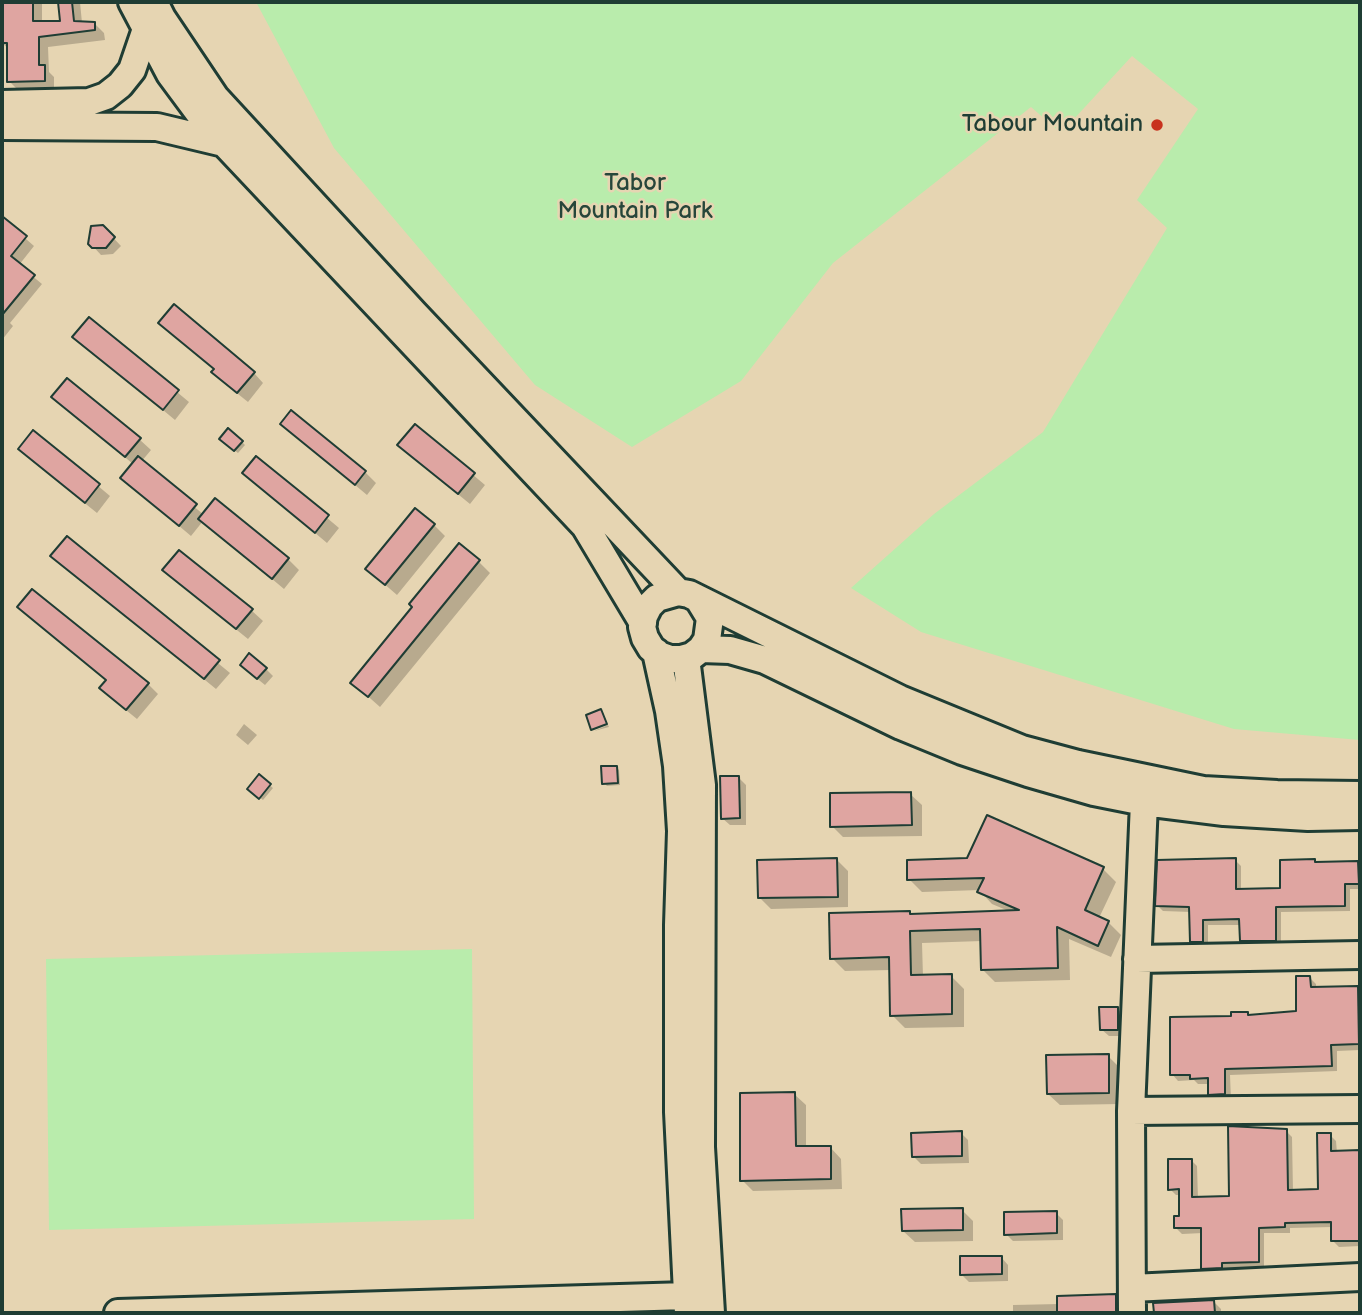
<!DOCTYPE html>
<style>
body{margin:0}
#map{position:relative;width:1362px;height:1315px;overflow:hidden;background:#e6d5b2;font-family:"Balsamiq Sans",sans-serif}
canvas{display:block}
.frame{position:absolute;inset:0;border:4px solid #1f3d34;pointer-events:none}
</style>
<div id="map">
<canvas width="1362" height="1315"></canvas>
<div class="frame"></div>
</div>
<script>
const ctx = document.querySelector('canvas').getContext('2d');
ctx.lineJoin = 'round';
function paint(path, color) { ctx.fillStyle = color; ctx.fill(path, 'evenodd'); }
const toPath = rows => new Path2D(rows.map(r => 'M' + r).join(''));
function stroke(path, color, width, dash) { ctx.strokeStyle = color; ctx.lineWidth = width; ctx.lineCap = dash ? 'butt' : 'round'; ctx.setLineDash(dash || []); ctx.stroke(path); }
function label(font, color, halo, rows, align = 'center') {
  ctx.font = font + ' "Balsamiq Sans",sans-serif'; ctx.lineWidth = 5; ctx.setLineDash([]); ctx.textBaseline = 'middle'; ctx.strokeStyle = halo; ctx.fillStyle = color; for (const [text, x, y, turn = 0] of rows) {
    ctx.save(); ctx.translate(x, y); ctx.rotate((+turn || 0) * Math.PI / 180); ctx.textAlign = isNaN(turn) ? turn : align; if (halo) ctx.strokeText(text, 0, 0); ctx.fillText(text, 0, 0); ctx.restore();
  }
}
const green = toPath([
 [256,2,1360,2,1360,740,1234,729,921,632,851,588,934,514,1043,432,1167,228,1137,200,1198,109,1132,56,1061,133,1031,107,833,263,741,381,632,447,535,385,334,148],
 [472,949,474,1219,49,1230,46,959]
]);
const shadow = toPath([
 [2,2,42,2,42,23,62,23,60,2,80,2,82,23,94,23,104,33,105,40,48,47,49,72,54,77,54,90,19,91,9,81,9,49,2,43],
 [2,218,34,246,19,265,42,284,10,323,13,326,2,340,2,290,4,288,2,286],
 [103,227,121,246,113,254,101,255,90,243],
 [89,319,189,402,175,420,75,337],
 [160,323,254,373,263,383,248,402,223,382,216,370],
 [53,397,139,439,151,450,141,462,204,515,288,559,299,570,284,589,203,521,191,536,122,478,133,464],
 [282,424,365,472,376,483,367,495],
 [415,426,485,485,470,504,411,456],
 [34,432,110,496,97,513,31,460],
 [224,442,242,442,245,445,238,453],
 [256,458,339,528,327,543,244,473],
 [434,525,445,536,397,595,367,569],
 [67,539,230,673,216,689,53,556],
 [479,562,490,573,380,707,353,683,415,607],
 [176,581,251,610,263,621,248,639],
 [19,607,148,684,158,694,137,719,111,698,107,681],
 [266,669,273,676,265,685,249,672],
 [244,724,257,735,248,745,236,735],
 [608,725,609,727,594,731],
 [616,767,619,770,620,785,607,786,604,783],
 [259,777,273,788,263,800,249,789],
 [739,778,746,785,746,825,730,825,722,818],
 [910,794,922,805,922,836,843,837,832,826],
 [837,860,848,871,848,907,771,909,759,897],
 [1235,860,1241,866,1241,891,1282,890,1315,861,1318,864,1358,863,1360,865,1360,889,1350,889,1350,911,1281,912,1281,946,1248,947,1242,941,1241,925,1208,925,1208,947,1198,948,1192,942,1191,912,1163,911,1157,905],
 [1103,869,1116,882,1099,918,1108,922,1121,935,1111,957,1069,939,1070,980,995,982,982,969,982,941,922,943,923,977,951,976,964,989,964,1027,905,1028,892,1015,891,970,845,971,832,958,909,913,912,916,1011,912,992,904,979,890,922,892,909,879],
 [1310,978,1316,984,1316,989,1357,988,1360,991,1360,1050,1337,1051,1337,1071,1230,1075,1231,1100,1216,1100,1210,1094,1210,1084,1198,1084,1194,1080,1178,1081,1172,1074,1233,1017,1248,1013,1251,1016,1298,1013],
 [1117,1008,1124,1016,1124,1036,1109,1036,1101,1029],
 [1108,1056,1119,1067,1120,1104,1060,1105,1048,1094],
 [794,1094,806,1105,806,1148,830,1147,841,1159,842,1189,753,1191,742,1180],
 [1286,1131,1292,1137,1293,1192,1319,1191,1330,1135,1336,1141,1337,1153,1360,1152,1360,1246,1339,1247,1333,1241,1332,1227,1290,1228,1290,1233,1264,1233,1264,1268,1227,1269,1227,1273,1209,1274,1203,1268,1203,1233,1182,1234,1176,1228,1181,1217,1180,1195,1176,1195,1170,1189,1191,1160,1197,1166,1198,1199,1230,1198],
 [961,1133,968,1140,969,1163,921,1164,913,1156],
 [962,1210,973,1221,973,1241,915,1242,903,1231],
 [1056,1213,1063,1220,1063,1240,1013,1241,1006,1234],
 [1001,1257,1008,1265,1008,1281,969,1282,962,1275],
 [1115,1296,1126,1307,1127,1313,1013,1313,1013,1305,1059,1304],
 [1214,1302,1221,1309,1221,1313,1155,1313,1155,1304],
 [956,1311,958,1313,937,1313,937,1312]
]);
const building = toPath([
 [2,2,33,2,33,21,60,21,58,2,72,2,74,21,95,22,95,30,39,37,39,65,45,65,45,81,7,82,7,43,2,43,2,2],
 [2,216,27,236,11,256,35,275,2,315,2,216],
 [103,225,115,237,106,248,92,248,88,244,91,226,103,225],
 [174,304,255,372,237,393,211,372,214,369,158,323,174,304],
 [89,317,179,390,163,410,72,337,89,317],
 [67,378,141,438,125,457,51,397,67,378],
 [291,410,366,471,355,485,280,424,291,410],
 [415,424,475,473,458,494,397,445,415,424],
 [228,428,243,441,234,451,219,439,228,428],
 [33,430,100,484,85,503,18,449,33,430],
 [138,456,197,504,179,526,120,478,138,456],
 [256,456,329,515,315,533,242,473,256,456],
 [215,498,289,558,272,579,198,519,215,498],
 [415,508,435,524,385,585,365,569,415,508],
 [67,536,220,660,204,679,50,556,67,536],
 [459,543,480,560,368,697,350,683,412,607,409,604,459,543],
 [179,550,253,609,236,629,162,570,179,550],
 [32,589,149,683,126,710,99,688,106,680,17,607,32,589],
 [249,653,267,668,257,679,240,665,249,653],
 [601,709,607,724,591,730,586,715,601,709],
 [601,766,617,766,618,783,602,784,601,766],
 [259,774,271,784,259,799,247,789,259,774],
 [720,776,739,776,740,818,721,819,720,776],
 [911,792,912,825,830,827,830,793,911,792],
 [987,815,1104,867,1085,910,1109,921,1098,946,1057,927,1058,968,981,970,980,929,910,931,911,975,952,974,952,1014,890,1016,889,957,830,959,829,913,910,911,910,914,1019,910,977,892,984,878,907,880,907,860,967,858,987,815],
 [837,858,838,897,758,898,757,860,837,858],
 [1236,858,1236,889,1280,888,1280,860,1315,859,1315,862,1358,861,1359,884,1345,884,1345,906,1276,907,1276,941,1240,941,1239,919,1203,920,1203,942,1190,942,1189,907,1155,906,1157,860,1236,858],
 [1296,976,1310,976,1311,987,1358,986,1359,1044,1331,1045,1332,1066,1225,1069,1225,1094,1208,1095,1208,1078,1190,1079,1190,1075,1170,1075,1170,1017,1231,1016,1231,1012,1248,1012,1248,1015,1296,1011,1296,976],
 [1099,1007,1118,1007,1118,1030,1100,1030,1099,1007],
 [1109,1054,1109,1093,1047,1094,1046,1055,1109,1054],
 [795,1092,796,1146,831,1146,831,1179,740,1181,740,1093,795,1092],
 [1228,1126,1287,1129,1288,1190,1318,1189,1317,1133,1331,1133,1331,1151,1360,1150,1360,1241,1331,1241,1331,1222,1285,1223,1285,1227,1259,1228,1259,1262,1222,1263,1222,1268,1201,1269,1201,1228,1174,1228,1174,1216,1179,1216,1179,1189,1168,1190,1168,1159,1192,1159,1192,1197,1229,1196,1228,1126],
 [962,1131,962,1156,912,1157,911,1133,962,1131],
 [963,1208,963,1230,902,1231,901,1209,963,1208],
 [1057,1211,1057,1233,1004,1235,1004,1212,1057,1211],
 [960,1256,1002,1256,1002,1274,960,1275,960,1256],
 [1116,1294,1116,1313,1057,1313,1057,1296,1116,1294],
 [1214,1300,1215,1313,1154,1313,1153,1303,1214,1300]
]);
const minor = toPath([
 [132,2,170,74,210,128,585,526,643,623],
 [154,2,162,18,215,97,414,313,678,592],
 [2,104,89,102,106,96,120,85,132,70,146,29],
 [2,126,157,127,224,143],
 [699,600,710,618,707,640,701,649,692,656,681,659,670,659,659,655,651,648,645,638,642,627,644,616,649,606,657,598,678,592,689,594,900,699,1022,749,1078,764,1203,790,1277,794,1360,795],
 [701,649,730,650,765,660,901,726,962,751,1028,773,1094,792,1144,802,1224,812,1308,817,1360,816],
 [656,652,669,711,677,766,681,831,678,925,678,1112,688,1313],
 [686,658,702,785,701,1147,711,1313],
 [1137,959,1360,955],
 [1131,1111,1360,1109],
 [1132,1288,1360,1277],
 [118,1313,687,1296],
 [1132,1313,1131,1111,1144,802]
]);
const markers = [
 [1157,125,7,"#c8321e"]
];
const poiNames = [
 ["Tabour Mountain",1143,125]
];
const parkNames = [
 ["Tabor",635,184],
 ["Mountain Park",635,212]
];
paint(green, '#b9ecac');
paint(shadow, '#0003');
paint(building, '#dfa5a1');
stroke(building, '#1f3d34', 2);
stroke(minor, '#1f3d34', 32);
stroke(minor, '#e6d5b2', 26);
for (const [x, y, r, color] of markers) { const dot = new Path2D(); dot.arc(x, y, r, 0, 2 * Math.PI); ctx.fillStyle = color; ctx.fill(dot); stroke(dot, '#e6d5b2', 2.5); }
label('24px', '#1f3d34', '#e6d5b2', poiNames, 'right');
label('24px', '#27463a', '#e6d5b2', parkNames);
</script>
